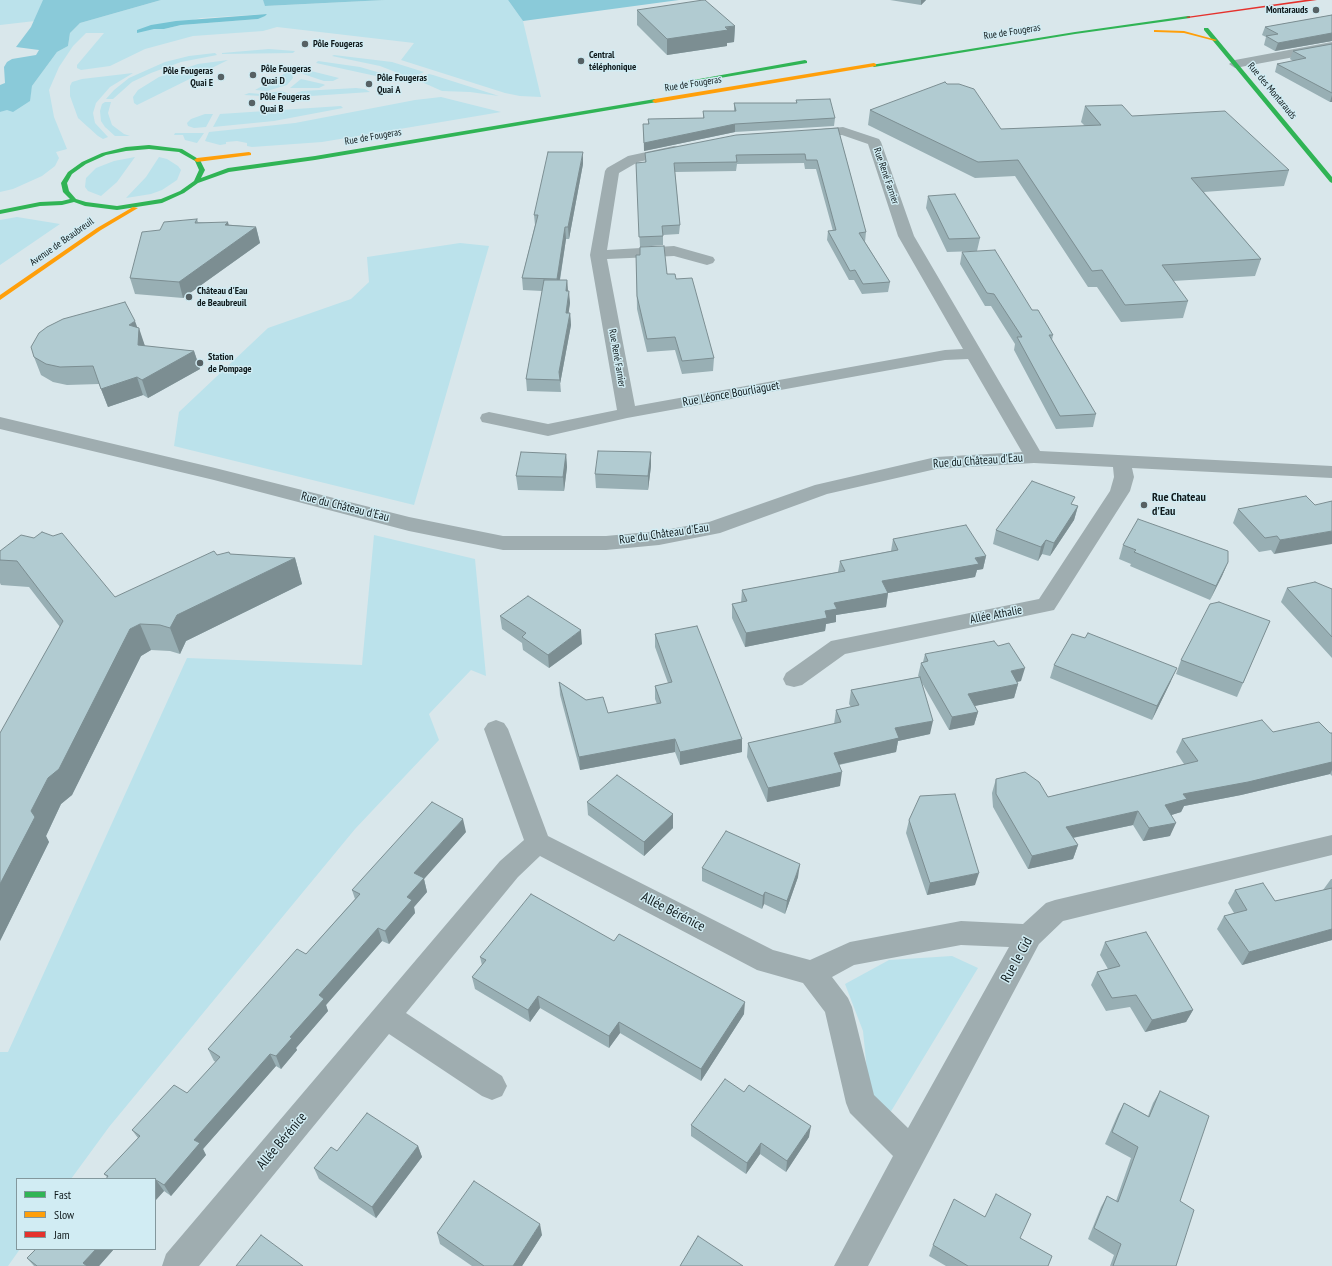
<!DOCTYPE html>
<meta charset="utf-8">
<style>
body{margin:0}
#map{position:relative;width:1332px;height:1266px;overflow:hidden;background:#d9e7eb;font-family:"PT Sans Narrow",sans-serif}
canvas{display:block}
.legend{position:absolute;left:16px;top:1178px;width:140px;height:72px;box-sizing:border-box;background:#d1ecf3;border:1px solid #83989d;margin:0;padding:5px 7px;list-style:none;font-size:12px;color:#0f191b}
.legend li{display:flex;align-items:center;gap:8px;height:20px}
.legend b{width:20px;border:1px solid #83989d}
</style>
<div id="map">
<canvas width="1332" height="1266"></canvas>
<ul class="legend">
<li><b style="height:5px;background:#30b455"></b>Fast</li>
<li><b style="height:5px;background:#ff9f0a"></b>Slow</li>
<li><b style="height:5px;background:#e5322d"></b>Jam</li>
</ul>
</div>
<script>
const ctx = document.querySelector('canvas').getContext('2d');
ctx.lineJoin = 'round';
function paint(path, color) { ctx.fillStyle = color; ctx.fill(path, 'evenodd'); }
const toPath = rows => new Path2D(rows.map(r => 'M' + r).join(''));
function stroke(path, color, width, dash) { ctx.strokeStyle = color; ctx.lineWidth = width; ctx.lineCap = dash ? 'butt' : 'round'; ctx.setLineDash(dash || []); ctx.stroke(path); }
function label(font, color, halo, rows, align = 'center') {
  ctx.font = font + ' "PT Sans Narrow",sans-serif'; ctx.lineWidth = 3; ctx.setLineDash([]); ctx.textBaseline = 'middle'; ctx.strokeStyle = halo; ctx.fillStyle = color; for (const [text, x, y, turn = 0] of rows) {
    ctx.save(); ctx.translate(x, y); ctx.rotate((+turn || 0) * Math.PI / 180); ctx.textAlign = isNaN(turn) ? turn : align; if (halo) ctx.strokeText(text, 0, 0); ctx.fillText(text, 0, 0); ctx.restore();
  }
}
const green = toPath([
 [0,0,45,0,35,21,0,25],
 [161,0,263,0,266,6,385,0,508,0,523,21,541,97,520,96,505,93,401,60,414,43,277,27,263,31,193,36,145,49,110,66,81,70,77,68,77,65,104,33,86,33,73,46,59,67,49,90,54,117,67,149,56,152,59,158,55,166,42,176,13,189,0,192,0,112,29,101,32,86,57,52,68,46,70,33,80,23],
 [267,14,258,19,181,25,164,29,154,29,137,33,201,18],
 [269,49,295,51,293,53,222,54,222,53],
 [215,53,217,55,181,62,151,73,132,82,113,99,106,99,114,90,129,78,165,62,189,56],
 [334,55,392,62,424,72,411,78,380,66,332,56],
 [228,60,137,105,134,103,133,97,138,90,159,77,198,64],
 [318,61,360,67,384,74,399,81,316,63],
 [303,69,339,78,333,81,324,81,303,74,301,71],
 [291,70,293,78,287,85,267,91,255,90],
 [133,73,110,87,96,103,93,113,95,123,108,137,103,139,98,136,78,118,70,96,70,86,72,82,82,79],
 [429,74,433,75,499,96,470,92,442,91,415,79],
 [301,79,323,84,325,85,319,88,290,88],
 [356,88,365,89,370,92,296,97,296,93,302,91],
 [281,91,290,94,289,97,263,99,262,96,244,95,249,93,261,94],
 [441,97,501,112,322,142,252,147,247,146,247,143,237,141,226,142,226,144,220,145,205,141,209,132,295,123,415,100],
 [105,102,111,102,108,113,112,125,124,134,130,136,115,136,105,127,101,121,100,111,102,104],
 [341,106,343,108,274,121,213,127,220,114],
 [205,114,213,114,206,127,194,128,188,126,187,123,191,119],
 [175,133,204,133,197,143,185,140,183,135,174,135],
 [135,157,117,182,101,196,88,191,85,187,86,178,96,168,114,161],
 [159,157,167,159,178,166,181,170,177,180,162,190,151,194,126,198,146,177],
 [17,217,60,224,0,265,0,220],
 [460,243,489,246,414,505,174,446,179,412,268,328,351,299,369,282,367,257],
 [374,535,475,559,486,676,471,670,429,714,439,740,355,829,109,1127,71,1179,17,1179,17,1249,20,1249,8,1266,0,1266,0,1052,8,1052,187,658,362,665],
 [952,956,978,968,890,1113,869,1091,863,1031,845,984,889,960]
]);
const forest = toPath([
 [43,0,161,0,80,23,70,33,68,46,57,52,32,86,30,101,13,112,7,110,0,112,0,85,5,83,4,67,7,62,12,59,36,55,39,50,16,47,31,27],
 [263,0,385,0,265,6],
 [508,0,679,0,523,21]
]);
const water = toPath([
 [267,14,265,16,258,19,181,25,164,29,154,29,137,33,137,30,151,25,176,21]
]);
const street = toPath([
 [1332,42,1332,50,1235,68,1229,64,1235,60,1332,42],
 [843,127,879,139,881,142,914,236,1040,451,1332,466,1332,478,1132,468,1134,477,1130,491,1054,610,845,654,802,685,794,687,786,685,783,679,786,673,831,641,1039,599,1110,491,1114,477,1113,467,1034,463,936,469,827,494,720,533,659,545,606,550,503,550,409,531,214,480,0,429,0,417,215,468,409,517,503,536,606,536,659,531,709,522,815,485,936,457,1022,452,968,359,945,360,627,418,548,436,482,422,480,418,482,414,489,412,548,424,617,410,590,255,605,171,607,168,628,156,674,146,679,147,681,150,679,153,638,162,619,173,607,250,674,246,713,257,715,260,713,263,707,265,674,256,607,259,635,406,945,350,963,349,898,236,868,144,842,135,810,138,805,137,803,134,805,131,810,130,843,127],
 [496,720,504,723,508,729,548,836,773,950,810,960,850,942,961,921,1023,924,1046,903,1055,900,1332,835,1332,855,1063,921,1039,944,868,1266,834,1266,893,1156,850,1113,846,1103,825,1012,803,983,757,970,540,856,518,877,406,1013,502,1076,507,1086,502,1096,492,1100,482,1096,389,1034,199,1266,162,1266,166,1254,376,1007,500,861,524,840,484,729,488,723,496,720],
 [961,945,1009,947,908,1128,874,1095,852,1007,848,998,832,977,854,965,961,945]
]);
const fast = toPath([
 [1188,16,1190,16,1190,18,1075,34,874,67,871,65,1075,32,1188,16],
 [1204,28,1208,28,1332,177,1332,183,1330,182,1204,30,1204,28],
 [805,60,807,61,807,63,691,83,688,81,805,60],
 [655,99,657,100,657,102,315,160,229,172,198,183,184,193,162,203,117,210,85,206,74,202,62,205,40,206,0,214,0,210,40,202,62,201,70,199,63,192,61,183,68,172,82,162,102,153,126,147,149,145,182,149,200,160,205,170,201,178,228,168,315,156,655,99],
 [149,149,179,152,195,161,199,170,194,181,180,191,161,199,117,206,86,202,76,199,69,191,67,183,72,174,86,164,106,155,126,151,149,149]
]);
const slow = toPath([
 [1154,30,1184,31,1217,40,1215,41,1184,33,1156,32,1154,32,1154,30],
 [874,63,876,64,876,66,655,103,652,101,655,99,874,63],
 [249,152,251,153,251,155,197,162,194,160,197,158,249,152],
 [133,207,138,208,101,230,0,300,0,295,97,228,133,207]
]);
const jam = toPath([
 [1305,0,1317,0,1188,18,1186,17,1305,0]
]);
const wall = toPath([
 [890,0,926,0,921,5],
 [637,10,735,26,734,42,727,43,727,46,667,55,637,25],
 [1332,15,1332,41,1275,51,1264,45,1266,37,1262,35,1265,27],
 [1332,44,1332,102,1330,102,1275,72,1277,64,1293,61,1290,59,1293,51],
 [947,84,1001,129,1085,126,1081,122,1085,106,1132,116,1289,170,1284,186,1204,192,1261,259,1255,276,1173,281,1188,301,1183,318,1121,322,1097,287,1088,287,1015,176,975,178,868,125,870,110],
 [796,100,835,118,834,126,735,132,644,151,643,124,648,124,648,119,703,118,703,111,734,111,734,103,796,103],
 [838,128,866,232,865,242,890,282,888,292,862,294,854,280,849,280,827,240,828,231,833,231,816,169,805,169,804,163,737,164,736,171,675,172,680,225,679,234,663,235,663,245,640,247,636,163,645,162,645,153],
 [583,164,569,239,566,239,560,280,567,280,568,291,570,303,568,313,570,313,571,325,560,384,561,392,527,391,526,379,542,291,523,290,522,278,535,225,534,215],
 [928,196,980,238,977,251,947,252,926,208],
 [197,219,198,222,256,227,260,243,183,298,135,294,130,278,160,230],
 [962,252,1032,310,1053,335,1052,340,1096,414,1093,427,1056,429,1014,350,1015,344,991,306,985,306,960,264],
 [636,255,676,279,714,358,713,371,682,374,675,350,647,352,637,309],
 [137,328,145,346,194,351,200,369,148,398,143,395,108,407,99,384,67,385,53,382,41,375,34,357],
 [566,454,567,467,564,491,518,490,516,476],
 [651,466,648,490,596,488,595,474],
 [1306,496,1274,554,1271,550,1259,552,1233,523,1238,509],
 [1078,506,1074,520,1050,556,1042,554,1038,561,993,544,996,530],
 [893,539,986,556,983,569,977,570,975,577,888,593,886,607,836,615,836,622,826,624,825,631,745,647,732,618,732,604,741,603,742,590,838,572,840,561,891,551],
 [1123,545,1228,562,1222,576,1210,600,1130,566,1131,564,1119,559],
 [0,551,115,597,217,555,230,554,295,558,302,584,186,641,180,654,170,651,151,650,141,656,72,795,61,804,46,836,49,842,0,941,60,627,29,587,1,585,0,583],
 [1287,588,1332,589,1332,658,1281,602],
 [500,616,582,644,549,668,523,650,522,643,502,629],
 [1270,621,1237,697,1176,674,1181,660],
 [655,634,742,739,742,752,680,765,675,752,580,770,560,695,559,682,586,700,608,713,657,704,655,699,655,686,668,683,655,647],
 [925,654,1021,681,1017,682,1018,684,1014,698,974,706,978,712,974,725,949,730,922,683,930,734,898,741,896,752,839,765,840,786,767,802,747,757,748,743,834,724,836,710,851,707,849,704,851,690,919,677,918,676,921,663,923,662],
 [1054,665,1171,681,1152,720,1050,678],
 [1273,732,1332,733,1332,776,1330,774,1241,795,1184,806,1181,812,1171,815,1170,836,1143,841,1133,825,1073,838,1078,845,1073,859,1028,869,993,807,992,793,996,779,1048,797,1184,764,1176,752,1182,739],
 [587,802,673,828,644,856,588,815],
 [909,820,975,885,927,895,906,833],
 [466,832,424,879,427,892,414,907,415,913,389,944,382,941,326,1005,328,1011,296,1048,297,1050,281,1069,276,1066,203,1149,206,1155,171,1196,164,1191,155,1201,155,1179,107,1177,104,1174,138,1138,132,1130,187,1093,216,1062,214,1061,208,1049,306,954,355,899,352,890],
 [702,868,798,877,785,914,764,904,762,909,702,881],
 [1331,879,1332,879,1332,940,1242,965,1217,929,1224,916,1234,913,1228,903,1235,890,1275,901,1323,890],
 [1105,942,1193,1010,1186,1022,1145,1032,1130,1007,1106,1011,1091,985,1097,972,1108,969,1100,955],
 [480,957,744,1014,701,1081,620,1033,609,1048,540,1008,530,1022,475,989,472,977,482,965],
 [1160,1091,1180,1201,1176,1266,1110,1266,1114,1255,1088,1239,1101,1207,1107,1196,1116,1201,1131,1158,1105,1144,1118,1114,1124,1103,1148,1116,1153,1103],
 [691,1125,809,1137,786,1172,760,1154,746,1174,691,1136],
 [418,1146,422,1157,376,1218,319,1179,314,1168,337,1151],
 [437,1233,542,1235,522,1266,472,1266,440,1244],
 [1020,1238,1048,1266,946,1266,929,1256,933,1245],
 [114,1249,99,1266,34,1266,27,1258]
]);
const shadedWall = toPath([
 [921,0,926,0,921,5],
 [735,26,734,42,727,43,727,46,667,55,667,39],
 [1332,33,1332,41,1275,51,1278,43],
 [1332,95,1332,102,1330,102],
 [735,124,735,132,644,151,644,143],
 [583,152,583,164,569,239,568,227],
 [228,222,232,238,225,225],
 [256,227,260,243,183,298,179,282],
 [565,227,566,239,558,291,557,279],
 [567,280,568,292,566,291],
 [569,291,570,303,567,325,566,313],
 [570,313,571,325,560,384,561,392,559,372],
 [135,321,139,332,139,328,145,346,144,363,129,325],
 [194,351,200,369,148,398,142,380],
 [137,377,143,395,108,407,101,389],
 [651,452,651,466,648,490,648,476],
 [566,454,567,467,564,491,563,477],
 [1078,506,1074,520,1050,556,1054,543],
 [1332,531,1332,544,1274,554,1280,540],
 [1046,540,1042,554,1038,561,1041,547],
 [986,556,983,569,977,570,975,577,888,593,886,607,836,615,836,622,826,624,825,631,745,647,746,633,834,603,882,581],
 [295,558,302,584,186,641,180,654,170,628,177,615],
 [1228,562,1222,576,1210,600,1216,586],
 [140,624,151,650,141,656,72,795,61,804,46,836,49,842,0,941,0,884,31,811,48,778,130,629],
 [581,630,582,644,549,668,548,655],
 [1025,668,1021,681,1007,684,1011,671],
 [1177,668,1171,681,1152,720,1157,706],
 [1018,684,1014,698,965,708,968,694],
 [978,712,974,725,949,730,952,717],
 [933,721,930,734,898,741,896,752,832,766,834,753,895,728],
 [675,739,675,752,580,770,579,757],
 [742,739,742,752,680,765,680,752],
 [1332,762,1332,770,1330,774,1241,795,1184,806,1181,812,1159,819,1165,805,1183,794],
 [842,772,840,786,767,802,768,788],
 [1138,811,1133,825,1062,840,1066,827],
 [673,814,673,828,644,856,644,842],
 [463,819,466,832,424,879,427,892,414,907,415,913,389,944,385,931,407,897,414,873],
 [1176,823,1170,836,1143,841,1149,828],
 [1078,845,1073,859,1028,869,1032,856],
 [800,864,798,877,785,914,787,901],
 [979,873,975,885,927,895,930,883],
 [765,892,764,904,762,909,763,896],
 [378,928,382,941,326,1005,328,1011,296,1048,297,1050,281,1069,276,1056,319,995],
 [1332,929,1332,940,1242,965,1249,952],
 [538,996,540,1008,530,1022,528,1010],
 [745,1002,744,1014,701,1081,701,1069],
 [1193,1010,1186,1022,1145,1032,1152,1020],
 [619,1022,620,1033,609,1048,609,1036],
 [270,1054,276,1066,203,1149,206,1155,171,1196,164,1185,194,1140],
 [811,1126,809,1137,786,1172,787,1161],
 [761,1143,760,1154,746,1174,747,1163],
 [418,1146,422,1157,376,1218,372,1207],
 [156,1180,164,1191,155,1201,155,1181],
 [540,1224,542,1235,522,1266,513,1266],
 [96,1249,114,1249,99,1266,85,1266,83,1263]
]);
const building = toPath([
 [703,0,705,0,735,26,725,27,728,30,667,39,637,10,703,0],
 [1332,15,1332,33,1278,43,1266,36,1278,34,1265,27,1332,15],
 [1332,44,1332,93,1277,64,1306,58,1293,51,1332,44],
 [945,82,947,84,959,84,974,89,1001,129,1101,125,1085,106,1122,105,1132,116,1225,111,1289,170,1191,178,1261,259,1162,265,1188,301,1125,305,1102,270,1092,271,1018,160,978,162,870,110,945,82],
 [830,99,835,118,735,124,644,143,643,124,649,124,648,119,704,118,703,111,736,111,734,103,797,103,796,100,830,99],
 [838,128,866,232,859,233,890,282,863,284,855,270,850,271,828,231,836,230,817,160,806,160,805,154,736,155,737,162,674,163,680,225,662,226,663,236,639,237,636,163,646,162,645,153,736,135,838,128],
 [548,152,583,152,568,227,565,227,557,279,522,278,538,215,534,215,548,152],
 [955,194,980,238,949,239,928,196,955,194],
 [197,219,195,223,228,222,225,225,256,227,179,282,130,278,142,232,160,230,164,222,197,219],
 [664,246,667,274,675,274,676,279,692,278,714,358,682,361,675,337,647,339,637,296,636,255,640,255,640,247,664,246],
 [995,250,1032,310,1038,310,1053,335,1049,335,1096,414,1060,416,1017,337,1022,337,994,294,987,293,962,252,995,250],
 [544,280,567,280,566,291,569,291,566,313,570,313,559,372,560,380,526,379,544,280],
 [125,302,135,321,129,325,139,328,138,345,194,351,142,380,137,377,101,389,93,366,60,367,46,364,34,357,31,347,39,333,47,327,63,319,125,302],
 [598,451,651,452,648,476,595,474,598,451],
 [521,452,566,454,563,477,516,476,521,452],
 [1032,481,1075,497,1071,504,1078,506,1054,543,1046,540,1041,547,996,530,1032,481],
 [1306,496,1315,505,1332,501,1332,531,1280,540,1277,536,1265,538,1238,509,1306,496],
 [1138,519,1228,551,1228,562,1216,586,1134,552,1136,550,1123,545,1138,519],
 [966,525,986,556,975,558,979,564,882,581,888,593,834,603,837,609,825,611,827,618,746,633,732,604,747,601,742,590,845,571,840,561,898,550,893,539,966,525],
 [42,532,53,536,62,533,115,597,214,551,217,555,229,552,230,554,295,558,177,615,170,628,160,625,140,624,130,629,59,769,48,778,31,811,35,817,0,884,0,733,63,621,17,561,0,560,0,551,21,535,34,538,42,532],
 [1315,582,1332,589,1332,637,1287,588,1315,582],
 [528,596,581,630,548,655,522,637,526,633,500,616,528,596],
 [1219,602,1270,621,1243,683,1181,660,1210,604,1219,602],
 [697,626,742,739,680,752,675,739,579,757,559,682,586,700,603,697,608,713,661,703,655,686,672,682,655,634,697,626],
 [1088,633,1177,668,1157,706,1054,665,1072,634,1085,638,1088,633],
 [994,641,998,646,1009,643,1025,668,1011,671,1018,684,968,694,978,712,952,717,921,663,928,661,925,654,994,641],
 [920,677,933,721,895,728,899,738,834,753,842,772,768,788,748,743,841,722,836,710,859,705,851,690,920,677],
 [1262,720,1273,732,1319,722,1330,733,1332,733,1332,762,1248,782,1183,794,1187,799,1165,805,1176,823,1149,828,1138,811,1066,827,1078,845,1032,856,996,794,996,779,1025,772,1039,782,1048,797,1198,761,1182,739,1262,720],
 [617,775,673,814,644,842,587,802,617,775],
 [955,794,979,873,930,883,909,820,920,796,955,794],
 [432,802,463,819,414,873,424,878,407,897,412,900,385,931,378,928,319,995,324,999,290,1037,292,1038,276,1056,270,1054,194,1140,200,1143,164,1185,156,1180,155,1181,155,1179,106,1179,108,1176,104,1174,140,1136,132,1130,174,1085,187,1093,220,1057,208,1049,297,949,306,954,360,894,352,890,432,802],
 [726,831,800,864,787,901,765,892,763,896,702,868,726,831],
 [1263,883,1275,901,1332,888,1332,929,1249,952,1224,916,1247,910,1235,890,1263,883],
 [531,894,614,941,619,934,745,1002,701,1069,619,1022,609,1036,538,996,528,1010,472,977,486,960,480,957,531,894],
 [1146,932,1193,1010,1152,1020,1136,995,1112,998,1097,972,1120,966,1105,942,1146,932],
 [725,1079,744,1092,749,1085,811,1126,787,1161,761,1143,747,1163,691,1125,725,1079],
 [1160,1091,1209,1116,1180,1201,1194,1210,1176,1266,1113,1266,1121,1244,1094,1228,1107,1196,1118,1202,1138,1147,1112,1132,1124,1103,1149,1117,1160,1091],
 [367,1113,418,1146,372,1207,314,1168,331,1147,337,1151,367,1113],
 [474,1181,540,1224,513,1266,484,1266,437,1233,474,1181],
 [996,1194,1031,1214,1020,1238,1052,1256,1048,1266,968,1266,933,1245,954,1199,985,1217,996,1194],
 [261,1235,303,1266,236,1266,261,1235],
 [698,1236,743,1266,680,1266,698,1236],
 [36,1249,96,1249,83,1263,87,1266,37,1266,27,1258,36,1249]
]);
const markers = [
 [1316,10,4,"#566164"],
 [305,44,4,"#566164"],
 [581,61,4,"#566164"],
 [253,75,4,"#566164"],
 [221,77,4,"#566164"],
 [369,84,4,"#566164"],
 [252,103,4,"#566164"],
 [189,297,4,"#566164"],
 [200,363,4,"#566164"],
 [1144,505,4,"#566164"]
];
const farPoinames = [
 ["Montarauds",1308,10,"right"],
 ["Pôle Fougeras",313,44],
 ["Central",589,55],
 ["téléphonique",589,67],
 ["Pôle Fougeras",261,69],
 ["Quai D",261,81],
 ["Pôle Fougeras",213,71,"right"],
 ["Quai E",213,83,"right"],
 ["Pôle Fougeras",377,78],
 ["Quai A",377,90],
 ["Pôle Fougeras",260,97],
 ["Quai B",260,109],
 ["Château d'Eau",197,291],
 ["de Beaubreuil",197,303],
 ["Station",208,357],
 ["de Pompage",208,369]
];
const farStreetnames = [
 ["Rue de Fougeras",1012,32,-9],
 ["Rue de Fougeras",693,84,-9],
 ["Rue des Montarauds",1272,91,50],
 ["Rue de Fougeras",373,137,-10],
 ["Rue René Farnier",886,176,71],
 ["Avenue de Beaubreuil",62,242,-35],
 ["Rue René Farnier",617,358,80]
];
const streetNames = [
 ["Rue Léonce Bourliaguet",731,394,-10],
 ["Rue du Château d'Eau",978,461,-4],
 ["Rue du Château d'Eau",345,507,14],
 ["Rue du Château d'Eau",664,534,-8],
 ["Allée Athalie",996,615,-11]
];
const poiNames = [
 ["Rue Chateau",1152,498],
 ["d'Eau",1152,512]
];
const nearStreetnames = [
 ["Allée Bérénice",673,912,27],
 ["Rue le Cid",1017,960,-61],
 ["Allée Bérénice",282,1141,-50]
];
paint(green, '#bbe2eb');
paint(forest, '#8acad9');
paint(water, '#75c3d3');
paint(street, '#9fadb0');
paint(fast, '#30b455');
paint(slow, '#ff9f0a');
paint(jam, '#e5322d');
paint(wall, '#98afb4');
paint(shadedWall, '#7c8e92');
paint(building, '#b1cbd1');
stroke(building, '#7c8e92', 1);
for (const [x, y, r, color] of markers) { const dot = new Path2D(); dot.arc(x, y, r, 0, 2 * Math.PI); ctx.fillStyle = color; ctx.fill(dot); stroke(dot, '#d1ecf3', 1.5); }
label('bold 10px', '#0f191b', '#d1ecf3', farPoinames, 'left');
label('10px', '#0f191b', '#d1ecf3', farStreetnames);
label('12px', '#0f191b', '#d1ecf3', streetNames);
label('bold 12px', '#0f191b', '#d1ecf3', poiNames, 'left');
label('14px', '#0f191b', '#d1ecf3', nearStreetnames);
</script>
